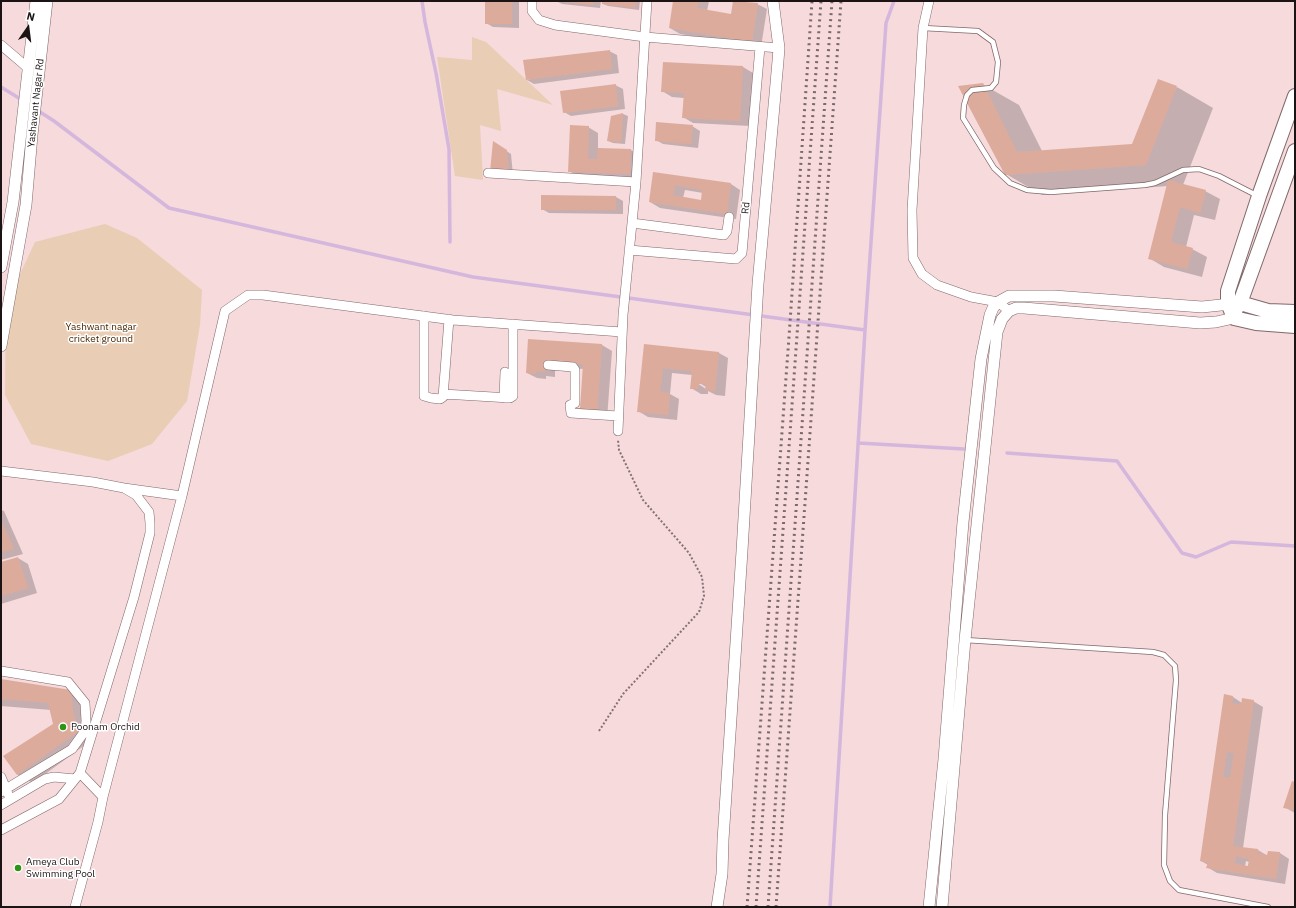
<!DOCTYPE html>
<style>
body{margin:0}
#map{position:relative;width:1296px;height:908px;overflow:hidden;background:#f6dadc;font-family:"IBM Plex Sans",sans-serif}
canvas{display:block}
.frame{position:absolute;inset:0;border:2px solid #1c1314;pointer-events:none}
.north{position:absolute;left:8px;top:8px;width:40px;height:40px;-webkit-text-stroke:3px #fff;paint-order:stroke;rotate:14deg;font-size:11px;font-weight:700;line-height:16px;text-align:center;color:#1c1314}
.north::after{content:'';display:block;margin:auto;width:14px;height:18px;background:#1c1314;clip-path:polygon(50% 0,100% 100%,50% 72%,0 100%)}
</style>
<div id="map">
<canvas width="1296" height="908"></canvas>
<div class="frame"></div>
<div class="north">N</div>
</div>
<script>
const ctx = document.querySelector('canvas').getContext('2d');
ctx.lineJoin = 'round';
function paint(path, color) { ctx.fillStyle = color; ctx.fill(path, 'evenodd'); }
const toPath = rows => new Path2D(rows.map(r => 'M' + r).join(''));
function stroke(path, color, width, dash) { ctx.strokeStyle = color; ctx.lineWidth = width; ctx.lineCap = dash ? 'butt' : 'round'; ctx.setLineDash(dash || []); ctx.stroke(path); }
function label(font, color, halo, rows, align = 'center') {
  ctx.font = font + ' "IBM Plex Sans",sans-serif'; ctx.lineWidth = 3; ctx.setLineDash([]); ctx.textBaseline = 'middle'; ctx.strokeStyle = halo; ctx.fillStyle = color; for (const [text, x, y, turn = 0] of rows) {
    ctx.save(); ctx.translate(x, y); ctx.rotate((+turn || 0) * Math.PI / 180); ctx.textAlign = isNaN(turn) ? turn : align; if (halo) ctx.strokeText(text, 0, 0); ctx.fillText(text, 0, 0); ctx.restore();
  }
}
const green = toPath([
 [472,37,486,42,553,105,497,89,501,131,480,125,483,180,455,176,437,57,472,60],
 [105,224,137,238,202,290,200,325,187,401,152,444,108,461,31,444,5,395,6,304,35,242]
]);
const shadow = toPath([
 [486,1,519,1,519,28,493,27,486,23],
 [556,1,601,1,600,8,562,4],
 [603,1,640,1,639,10,608,6,603,4],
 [674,1,709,1,707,11,732,15,734,1,757,4,767,9,761,47,680,34,670,28],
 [609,51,617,55,619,73,534,84,527,80],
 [743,67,753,73,750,126,693,123,683,117,684,98,672,97,662,91],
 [982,84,1019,105,1042,151,1133,145,1177,87,1213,108,1183,185,1205,191,1220,199,1215,220,1194,215,1186,247,1192,249,1207,257,1202,277,1164,267,1149,258,1168,186,1042,195,1006,174],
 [615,85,623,89,625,109,571,116,564,112],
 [623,114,628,116,625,144,613,143,608,141,612,117],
 [692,126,700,131,698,148,663,144,656,140],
 [588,127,598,133,598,149,631,150,640,156,639,179,579,177,569,171],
 [494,143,511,154,513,175,492,172],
 [654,173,731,184,740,190,736,219,660,208,650,202],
 [685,190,703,193,702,201,683,198],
 [616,197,623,201,623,214,549,213,542,209],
 [529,340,602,345,612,351,607,419,581,410,584,369,555,367,555,377,546,376,546,379,537,378,527,373],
 [645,345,719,353,728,358,725,396,716,395,708,391,708,394,701,394,691,388,692,375,672,373,670,394,679,399,677,420,648,417,638,411],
 [698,382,706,387,706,389,697,383],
 [1,510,4,511,23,554,1,560],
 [18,558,28,564,37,593,1,604,1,563],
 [1,680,71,691,86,700,88,721,93,739,33,783,18,775,5,756,54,724,51,710,1,706],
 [1225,696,1233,697,1242,703,1253,701,1263,707,1243,848,1258,850,1268,856,1280,853,1289,859,1285,884,1217,873,1207,867,1208,865,1201,861],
 [1246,861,1249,862,1248,867,1245,866],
 [1295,783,1295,813,1284,807]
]);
const stream = toPath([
 [422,1,425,22,436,73,449,149,450,242],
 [1,87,22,100],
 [37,110,54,121,169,208,473,277,865,330,830,907],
 [865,330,886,23,894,1],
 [858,443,964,449],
 [1007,453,1117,461,1182,553,1196,557,1231,542,1295,546]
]);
const building = toPath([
 [485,1,512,1,512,24,485,24],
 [565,1,593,1,593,5,565,2],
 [602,1,636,1,635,8,602,4],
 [673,1,699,1,697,8,731,14,733,1,758,3,752,42,669,28],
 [610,50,612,69,526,80,523,60],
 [663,62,743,66,740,121,682,118,684,93,661,92],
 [1158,79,1177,86,1146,165,1005,175,958,86,983,83,1017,152,1132,144],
 [616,84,618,106,563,113,560,91],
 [623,113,621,142,607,141,611,116],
 [656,122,693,125,691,144,655,141],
 [570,125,589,126,588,159,597,159,598,148,631,149,630,174,568,172],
 [493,141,507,150,509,173,490,172],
 [653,172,731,183,727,214,649,202],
 [675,185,702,190,701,200,673,195],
 [1168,180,1206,190,1200,213,1180,207,1171,242,1193,248,1187,269,1148,259],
 [541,195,616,196,616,210,541,210],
 [528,339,602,344,597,414,576,412,576,408,580,408,583,364,546,362,545,372,536,371,536,374,526,373],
 [644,344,719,352,715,391,705,390,706,384,699,384,698,389,690,389,692,371,663,368,660,392,670,393,668,415,637,412],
 [1,520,14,549,1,552],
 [18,557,28,588,1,596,1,562],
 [1,679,71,690,73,712,79,731,17,775,3,756,53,724,48,703,1,699],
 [1224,694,1233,696,1232,703,1241,705,1242,698,1254,700,1233,846,1258,849,1258,853,1267,855,1268,851,1280,852,1276,879,1206,868,1208,863,1200,861],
 [1227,752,1234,753,1230,778,1223,777],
 [1236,856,1249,859,1248,866,1234,863],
 [1292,781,1295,782,1295,810,1283,808]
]);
const path = toPath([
 [599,731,623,694,699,612,704,596,702,577,689,553,643,500,619,450,618,440]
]);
const service = toPath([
 [923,28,978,31,993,42,998,62,996,82,991,88,972,90,967,95,964,105,963,118,994,168,1010,183,1027,190,1051,192,1145,185,1155,183,1183,170,1199,169,1219,176,1258,196],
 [965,640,1153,652,1164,655,1175,666,1176,680,1165,815,1164,865,1170,881,1179,890,1268,907]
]);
const minor = toPath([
 [532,1,532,11,539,20,555,25,645,37,779,48],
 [929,1,923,28,912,210,913,258,922,274,937,285,971,297,998,302,1009,311],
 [1,45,28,68],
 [488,173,636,182],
 [632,223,724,235,727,231,729,217],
 [629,250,736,259,742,253,760,47],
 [424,316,424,396,431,398,440,399,443,397,449,319],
 [548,365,573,367,575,370,575,403,570,405,571,413,618,416],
 [443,394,510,398,513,396,513,324],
 [504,398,505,372],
 [618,431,623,315,636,182,647,1],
 [1,471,93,482,124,488,136,495,149,512,150,523,150,533,134,597,80,773,59,799,1,830],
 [124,488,182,496,225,311,248,295,263,295,453,320,622,332],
 [1,671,68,682,85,703,86,721,85,731,72,749,1,792],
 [1,777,8,794],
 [103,797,182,496],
 [1,805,45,779,54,777,75,779],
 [75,907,98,822,103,797,80,773]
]);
const tertiary = toPath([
 [1,267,13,202,36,1],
 [1,346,26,205,32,135,47,1],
 [717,907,722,874,723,840,742,551,758,284,778,61,779,48,773,1],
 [929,907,944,759,963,522,981,359,990,315,993,308,998,302,1009,296,1054,296,1202,307,1240,303,1234,318,1216,322,1200,323,1024,308,1016,308,1009,311,1002,319,997,332,965,640,942,907]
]);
const primary = toPath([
 [1295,96,1259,196,1228,291,1228,303,1234,318,1256,323,1295,326],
 [1295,151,1240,303,1268,311,1295,312]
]);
const rail = toPath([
 [747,907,789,337,812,1],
 [756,907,821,1],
 [768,907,832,1],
 [776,907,841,1]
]);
const markers = [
 [63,727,4,"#2f9315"],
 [18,868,4,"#2f9315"]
];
const streetNames = [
 ["Yashavant Nagar Rd",36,103,-84],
 ["Rd",746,208,-85]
];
const parkNames = [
 ["Yashwant nagar",101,327],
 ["cricket ground",101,339]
];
const poiNames = [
 ["Poonam Orchid",71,727],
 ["Ameya Club",26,862],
 ["Swimming Pool",26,874]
];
paint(green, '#e9cdb4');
paint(shadow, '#0003');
stroke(stream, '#d5b6dc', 3.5);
paint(building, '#ddab9c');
stroke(service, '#81686a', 6);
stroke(minor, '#81686a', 10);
stroke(tertiary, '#81686a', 12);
stroke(primary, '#81686a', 16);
stroke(path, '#837173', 2, [2, 2]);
stroke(service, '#fff', 4.5);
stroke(minor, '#fff', 9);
stroke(tertiary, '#fff', 11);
stroke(primary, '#fff', 14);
stroke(rail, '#7b696b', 3, [2, 4]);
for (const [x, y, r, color] of markers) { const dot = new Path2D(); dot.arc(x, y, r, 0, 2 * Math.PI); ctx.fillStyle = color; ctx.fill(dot); stroke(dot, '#fff', 1.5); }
label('10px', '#1c1314', '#fff', streetNames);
label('10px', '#4a2600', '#fff', parkNames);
label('10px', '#1c1314', '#fff', poiNames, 'left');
</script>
